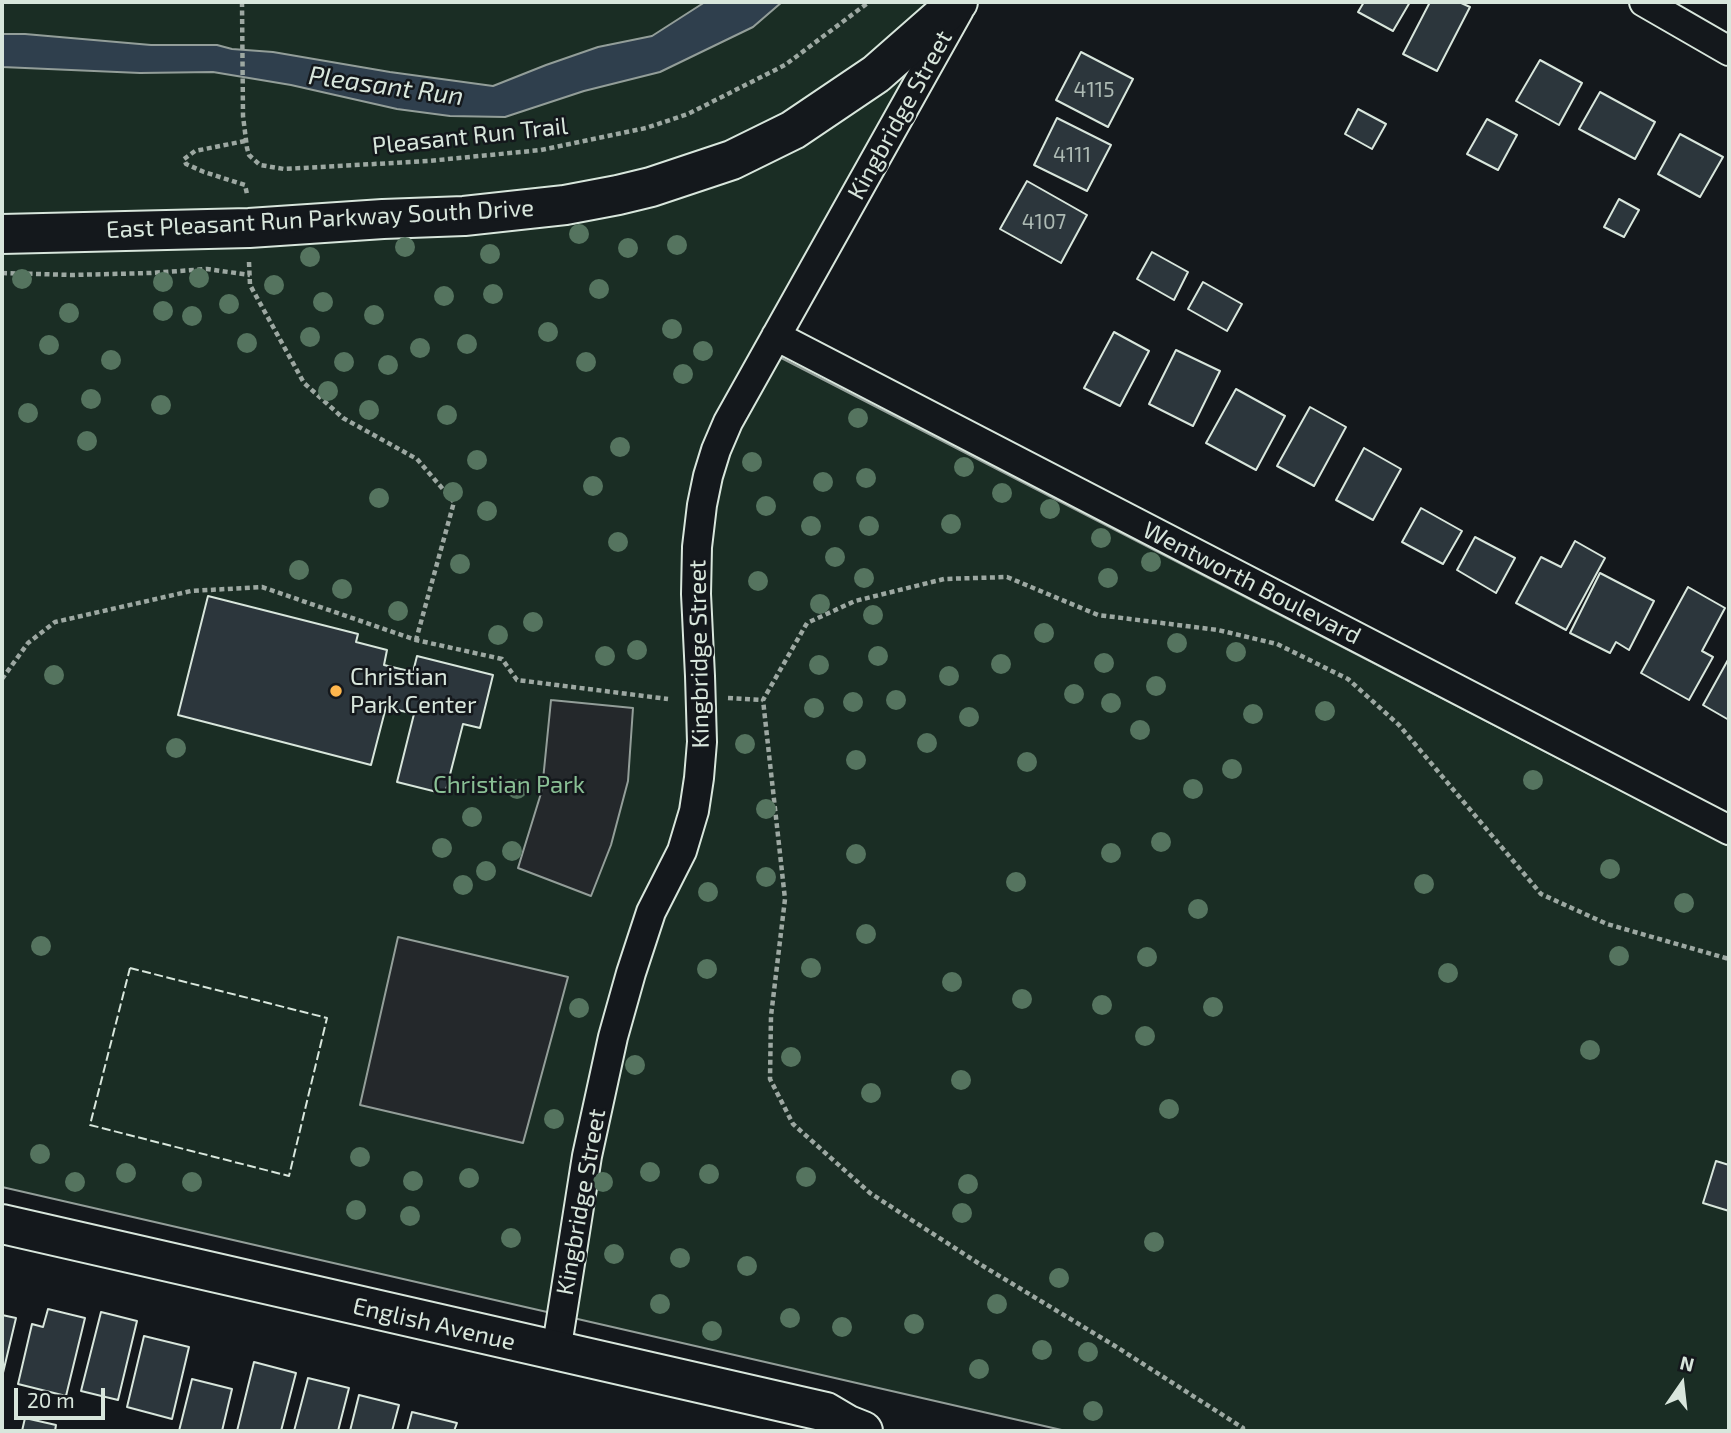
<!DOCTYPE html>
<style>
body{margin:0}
#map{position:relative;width:1731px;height:1433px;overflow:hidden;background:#14181c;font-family:"Exo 2",sans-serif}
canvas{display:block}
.frame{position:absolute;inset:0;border:4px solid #d8e6dc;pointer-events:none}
.north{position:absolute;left:1647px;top:1349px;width:70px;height:70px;-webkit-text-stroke:5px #14181c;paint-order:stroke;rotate:14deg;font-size:19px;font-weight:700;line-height:28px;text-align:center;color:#d8e6dc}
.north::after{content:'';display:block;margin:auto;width:24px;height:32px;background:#d8e6dc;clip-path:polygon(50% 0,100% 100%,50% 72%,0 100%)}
.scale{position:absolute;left:14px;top:1388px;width:91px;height:32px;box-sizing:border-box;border:4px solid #d8e6dc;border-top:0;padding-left:9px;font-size:21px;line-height:24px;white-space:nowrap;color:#d8e6dc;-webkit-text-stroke:5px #14181c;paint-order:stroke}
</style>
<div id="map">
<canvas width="1731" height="1433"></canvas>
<div class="frame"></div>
<div class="north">N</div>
<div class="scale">20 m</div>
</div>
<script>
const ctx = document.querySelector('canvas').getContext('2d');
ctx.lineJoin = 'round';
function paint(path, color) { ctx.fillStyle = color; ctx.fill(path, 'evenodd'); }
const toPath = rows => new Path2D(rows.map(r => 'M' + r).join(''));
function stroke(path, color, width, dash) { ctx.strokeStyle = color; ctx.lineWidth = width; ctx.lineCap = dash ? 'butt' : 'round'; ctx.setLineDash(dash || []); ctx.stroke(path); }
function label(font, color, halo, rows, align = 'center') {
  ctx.font = font + ' "Exo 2",sans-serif'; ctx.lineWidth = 5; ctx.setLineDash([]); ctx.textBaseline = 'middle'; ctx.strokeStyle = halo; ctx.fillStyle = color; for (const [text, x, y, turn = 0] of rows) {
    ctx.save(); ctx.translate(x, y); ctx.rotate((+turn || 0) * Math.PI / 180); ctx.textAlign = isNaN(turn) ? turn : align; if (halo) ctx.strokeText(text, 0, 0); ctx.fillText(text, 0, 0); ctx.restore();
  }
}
const green = toPath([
 [2,2,946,2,760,347,1729,846,1729,1431,1066,1431,2,1187,2,2]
]);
const parking = toPath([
 [551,700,633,708,628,781,611,845,591,896,518,868,542,790,551,700],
 [398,937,568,977,523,1143,360,1105,398,937]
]);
const water = toPath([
 [705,2,782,2,753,27,660,72,584,91,505,117,450,116,397,109,291,85,213,72,140,73,2,67,2,34,25,34,151,45,217,45,232,49,273,52,390,72,493,86,546,65,598,47,652,36,705,2]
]);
const building = toPath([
 [1364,2,1410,2,1393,31,1358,12,1364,2],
 [1430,2,1459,2,1470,7,1437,71,1403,54,1430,2],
 [1081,52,1133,79,1108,127,1056,100,1081,52],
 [1540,60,1582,83,1559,125,1516,101,1540,60],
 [1600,92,1655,122,1635,159,1579,129,1600,92],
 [1358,109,1386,124,1372,149,1345,134,1358,109],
 [1057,118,1111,145,1087,191,1034,165,1057,118],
 [1487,119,1517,135,1498,170,1467,154,1487,119],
 [1680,134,1723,157,1700,197,1658,174,1680,134],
 [1027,181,1087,215,1061,263,1000,229,1027,181],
 [1619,199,1639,210,1624,237,1604,227,1619,199],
 [1152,252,1188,272,1174,300,1137,279,1152,252],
 [1203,282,1242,304,1227,331,1188,309,1203,282],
 [1114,332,1149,351,1120,406,1084,388,1114,332],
 [1176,350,1220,371,1193,426,1149,404,1176,350],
 [1236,389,1285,416,1256,470,1206,443,1236,389],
 [1310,407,1346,427,1314,486,1277,466,1310,407],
 [1364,448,1401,469,1373,520,1336,500,1364,448],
 [1421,508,1462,531,1443,564,1402,542,1421,508],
 [1475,537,1515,558,1496,593,1457,570,1475,537],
 [1575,541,1605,558,1566,630,1516,603,1541,557,1561,567,1575,541],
 [1600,573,1654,601,1629,650,1616,642,1610,653,1570,633,1600,573],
 [1688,587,1725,608,1702,651,1713,657,1689,700,1641,673,1688,587],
 [208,596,358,634,356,642,387,650,384,665,413,672,417,656,493,675,480,728,463,724,445,794,397,782,414,714,386,707,371,765,178,715,208,596],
 [1729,658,1729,720,1703,705,1729,658],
 [1716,1161,1729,1165,1729,1211,1703,1203,1716,1161],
 [48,1309,85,1318,66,1396,18,1384,32,1324,43,1327,48,1309],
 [101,1312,137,1321,118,1400,81,1391,101,1312],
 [2,1315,16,1318,2,1377,2,1315],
 [144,1336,189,1347,172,1419,127,1407,144,1336],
 [254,1362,296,1373,281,1431,237,1431,254,1362],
 [308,1378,349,1388,338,1431,294,1431,308,1378],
 [192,1379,232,1389,222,1431,179,1431,192,1379],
 [359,1395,399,1405,392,1431,350,1431,359,1395],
 [412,1412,457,1423,454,1431,407,1431,412,1412],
 [25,1418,56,1425,55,1431,22,1431,25,1418]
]);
const path = toPath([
 [242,2,243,116,247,148,249,155,260,165,284,169,428,161,541,150,646,128,688,114,785,65,869,2],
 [245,141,195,151,184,159,186,164,204,172,245,185,247,194],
 [249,262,250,285,304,383,343,418,417,459,454,502,416,640],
 [2,273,72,275,151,273,207,269,250,275],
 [2,679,28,643,55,622,191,591,262,587,416,640,502,659,517,680,668,699],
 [728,698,763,700],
 [1243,1431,1243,1428,1115,1346,978,1263,870,1193,793,1124,770,1079,771,1016,785,899,763,700,807,623,855,601,944,579,1007,577,1098,615,1218,630,1277,644,1348,679,1399,725,1541,894,1607,924,1729,959]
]);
const street = toPath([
 [1644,2,1729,51],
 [776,336,1729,830],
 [556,1352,587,1156,613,1037,631,973,651,912,682,851,694,811,699,778,702,742,700,676,696,594,697,547,702,505,708,476,716,450,728,422,959,10]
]);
const secondary = toPath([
 [2,234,249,228,383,219,464,216,565,205,618,195,651,187,732,160,793,130,876,74,958,2],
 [2,1224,826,1412,848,1425,863,1431]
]);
const fence = toPath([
 [130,968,327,1018,289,1176,90,1125,130,968]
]);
const trees = [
 [579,234],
 [677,245],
 [405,247],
 [628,248],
 [490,254],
 [310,257],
 [199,278],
 [22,279],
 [163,282],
 [274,285],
 [599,289],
 [493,294],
 [444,296],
 [323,302],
 [229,304],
 [163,311],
 [69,313],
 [374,315],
 [192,316],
 [672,329],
 [548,332],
 [310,337],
 [247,343],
 [467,344],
 [49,345],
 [420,348],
 [703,351],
 [111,360],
 [344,362],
 [586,362],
 [388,365],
 [683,374],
 [328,391],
 [91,399],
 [161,405],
 [369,410],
 [28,413],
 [447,415],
 [858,418],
 [87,441],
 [620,447],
 [477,460],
 [752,462],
 [964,467],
 [866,478],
 [823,482],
 [593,486],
 [453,492],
 [1002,493],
 [379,498],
 [766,506],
 [1050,509],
 [487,511],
 [951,524],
 [811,526],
 [869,526],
 [1101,538],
 [618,542],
 [835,557],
 [1151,562],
 [460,564],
 [299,570],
 [864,578],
 [1108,578],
 [758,581],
 [342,589],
 [820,604],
 [398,611],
 [873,615],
 [533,622],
 [1044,633],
 [498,635],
 [1177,643],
 [637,650],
 [1236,652],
 [605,656],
 [878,656],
 [1104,663],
 [1001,664],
 [819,665],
 [54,675],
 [949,676],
 [1156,686],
 [1074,694],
 [896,700],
 [853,702],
 [1111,703],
 [814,708],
 [1325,711],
 [1253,714],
 [969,717],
 [1140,730],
 [927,743],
 [745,744],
 [176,748],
 [856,760],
 [1027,762],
 [1232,769],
 [1533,780],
 [517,789],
 [1193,789],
 [766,809],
 [472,817],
 [1161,842],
 [442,848],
 [512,851],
 [1111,853],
 [856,854],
 [1610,869],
 [486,871],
 [766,877],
 [1016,882],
 [1424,884],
 [463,885],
 [708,892],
 [1684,903],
 [1198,909],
 [866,934],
 [41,946],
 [1619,956],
 [1147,957],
 [811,968],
 [707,969],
 [1448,973],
 [952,982],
 [1022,999],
 [1102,1005],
 [1213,1007],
 [579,1008],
 [1145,1036],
 [1590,1050],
 [791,1057],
 [635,1065],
 [961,1080],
 [871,1093],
 [1169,1109],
 [554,1119],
 [40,1154],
 [360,1157],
 [650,1172],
 [126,1173],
 [709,1174],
 [806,1177],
 [469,1178],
 [413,1181],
 [75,1182],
 [192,1182],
 [603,1182],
 [968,1184],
 [356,1210],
 [962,1213],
 [410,1216],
 [511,1238],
 [1154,1242],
 [614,1254],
 [680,1258],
 [747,1266],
 [1059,1278],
 [660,1304],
 [997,1304],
 [790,1318],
 [914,1324],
 [842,1327],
 [712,1331],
 [1042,1350],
 [1088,1352],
 [979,1369],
 [1093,1411]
];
const markers = [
 [336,691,7,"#ffb74d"]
];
const numberNames = [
 ["4115",1094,90],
 ["4111",1072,155],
 ["4107",1044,222]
];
const streetNames = [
 ["Kingbridge Street",900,115,-61],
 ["Pleasant Run Trail",470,136,-6],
 ["East Pleasant Run Parkway South Drive",320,219,-3],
 ["Wentworth Boulevard",1252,583,27],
 ["Kingbridge Street",699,654,-91],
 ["Kingbridge Street",581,1202,-80],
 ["English Avenue",434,1324,13]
];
const poiNames = [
 ["Christian",350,677],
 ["Park Center",350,705]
];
const parkNames = [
 ["Christian Park",509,785]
];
const waterNames = [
 ["Pleasant Run",386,86,8]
];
paint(green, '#1a2d24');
stroke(green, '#939e99', 2);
paint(parking, '#24282b');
stroke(parking, '#939e99', 2);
paint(water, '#2f3f4d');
stroke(water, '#939e99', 2);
paint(building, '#2c363c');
stroke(building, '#d8e6dc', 2);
stroke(street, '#d8e6dc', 32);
stroke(secondary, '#d8e6dc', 42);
stroke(path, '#9da8a2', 4.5, [5, 3.5]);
stroke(street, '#14181c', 28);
stroke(secondary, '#14181c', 38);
stroke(fence, '#d8e6dc', 2, [9, 3.5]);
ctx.fillStyle = '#55745f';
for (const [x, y] of trees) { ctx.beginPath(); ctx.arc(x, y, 10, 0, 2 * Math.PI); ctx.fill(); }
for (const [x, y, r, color] of markers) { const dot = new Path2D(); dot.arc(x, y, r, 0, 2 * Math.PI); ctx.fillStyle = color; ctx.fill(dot); stroke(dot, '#14181c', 2.5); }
label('21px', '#adbab4', null, numberNames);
label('24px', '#d8e6dc', '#14181c', streetNames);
label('24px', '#d8e6dc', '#14181c', poiNames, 'left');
label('24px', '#8ac095', '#14181c', parkNames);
label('italic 26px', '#d8e6dc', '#14181c', waterNames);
</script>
